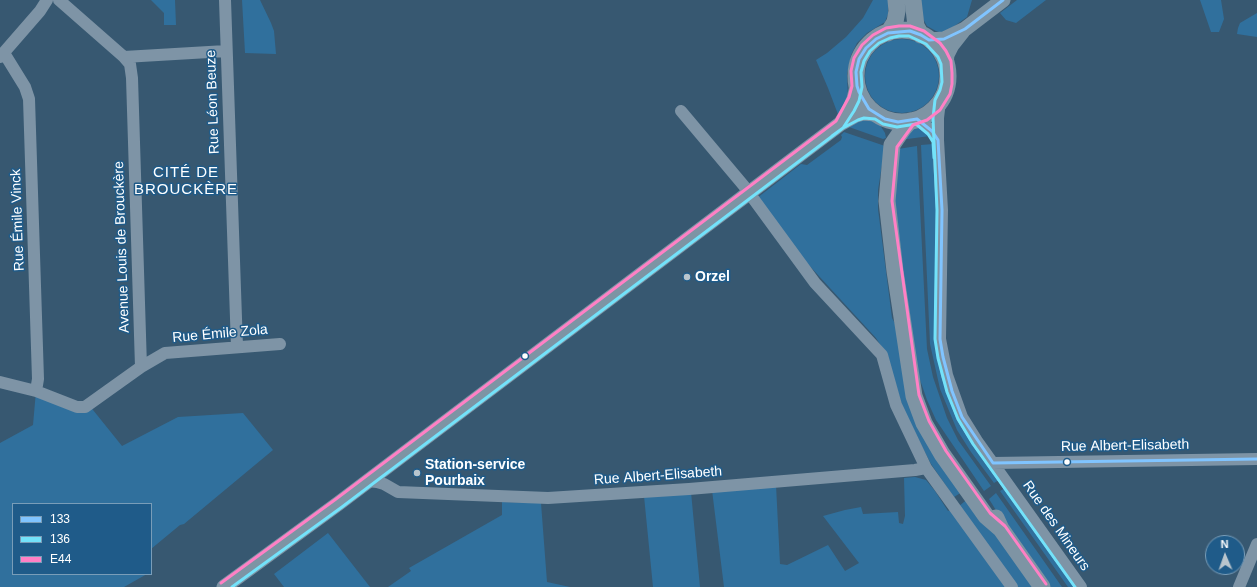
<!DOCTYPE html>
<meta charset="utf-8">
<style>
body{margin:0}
#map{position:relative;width:1257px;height:587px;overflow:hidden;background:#375871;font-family:Arial,sans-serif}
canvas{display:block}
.legend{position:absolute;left:12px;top:503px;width:140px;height:72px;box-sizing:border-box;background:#1f5b89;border:1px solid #799db8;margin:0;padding:5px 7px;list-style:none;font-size:12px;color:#fff}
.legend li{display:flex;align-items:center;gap:8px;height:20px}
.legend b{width:20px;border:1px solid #799db8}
.north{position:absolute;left:1205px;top:535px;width:40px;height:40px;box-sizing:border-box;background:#1f5b89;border:1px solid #799db8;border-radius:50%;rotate:358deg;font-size:11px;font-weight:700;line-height:16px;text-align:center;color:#fff}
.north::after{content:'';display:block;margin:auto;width:14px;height:18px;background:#b9c5cd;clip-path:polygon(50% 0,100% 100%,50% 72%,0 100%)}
</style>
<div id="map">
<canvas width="1257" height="587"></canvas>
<ul class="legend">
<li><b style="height:5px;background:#80c4ff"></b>133</li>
<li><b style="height:5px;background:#73e2fa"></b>136</li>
<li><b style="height:5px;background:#ff80c5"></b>E44</li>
</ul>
<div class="north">N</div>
</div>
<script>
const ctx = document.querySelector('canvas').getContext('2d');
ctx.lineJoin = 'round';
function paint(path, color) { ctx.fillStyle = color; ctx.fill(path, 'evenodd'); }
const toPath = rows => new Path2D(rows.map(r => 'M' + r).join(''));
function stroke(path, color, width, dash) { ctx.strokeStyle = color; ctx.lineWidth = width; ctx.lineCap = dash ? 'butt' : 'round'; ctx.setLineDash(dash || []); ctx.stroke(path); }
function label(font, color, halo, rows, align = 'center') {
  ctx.font = font + ' Arial,sans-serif'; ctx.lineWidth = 3; ctx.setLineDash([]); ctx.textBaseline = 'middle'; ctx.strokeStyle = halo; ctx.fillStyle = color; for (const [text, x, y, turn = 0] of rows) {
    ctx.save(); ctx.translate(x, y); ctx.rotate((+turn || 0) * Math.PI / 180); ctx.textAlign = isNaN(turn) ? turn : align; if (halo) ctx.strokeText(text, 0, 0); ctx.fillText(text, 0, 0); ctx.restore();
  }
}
const green = toPath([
 [151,0,175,0,176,25,164,25,164,13],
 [242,0,260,0,271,23,274,31,276,54,245,53],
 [873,0,888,0,888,14,885,22,867,33,857,43,851,55,847,74,848,98,839,117,828,88,816,60,827,53,846,37,863,18],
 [920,0,972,0,967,17,946,32,942,33,936,31,927,26,922,17],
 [1017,0,1046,0,1016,23,1006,20,1000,13],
 [1200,0,1221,0,1224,19,1219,32,1211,32],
 [1257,13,1257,37,1237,34,1238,28,1240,23],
 '865 76a37 37 0 1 1 74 0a37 37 0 1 1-74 0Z',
 [858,118,871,119,880,125,885,133,886,138,883,139,849,127],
 [916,127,923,129,930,136,900,140,910,128],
 [844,132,885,146,878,190,878,209,892,318,898,329,905,371,962,492,954,497,931,464,904,411,886,354,876,338,795,250,757,198,801,164,807,165,841,140,842,137,841,135],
 [933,144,937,205,937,353,999,480,994,483,971,452,957,430,940,389,930,344,921,145],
 [917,146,927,349,933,377,947,418,958,440,991,486,984,491,936,420,927,400,918,374,893,223,898,149],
 [36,391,89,405,122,446,178,417,243,413,273,450,184,524,180,525,151,549,151,504,13,504,13,574,147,574,124,587,0,587,0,443,33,425],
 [915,477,926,480,935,491,948,511,952,509,1007,587,724,587,712,490,776,485,780,564,787,565,828,545,845,571,859,563,823,516,845,510,861,507,863,514,898,512,899,523,903,524,905,516,904,478],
 [1005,488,1075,587,1068,587,1000,491],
 [691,492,700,587,653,587,644,496],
 [996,493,1062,587,1049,587,1002,520,989,499],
 [969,498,1036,587,1018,587,959,506],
 [502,502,541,503,547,582,570,587,388,587,411,571,409,568,502,515],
 [328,533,370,587,284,587,274,574]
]);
const minor = toPath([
 [59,0,124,57,130,64,132,78,141,367],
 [225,0,237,347],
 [4,53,25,87,29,99,38,379,36,391],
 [0,57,40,11,47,0],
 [124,57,226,51],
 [940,101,938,118,938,140,942,210,940,339,947,375,962,417,977,441,1081,587],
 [681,111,744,186,815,283,882,355,896,405,926,468,1012,587],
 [917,119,932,131,938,140],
 [0,382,36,391,77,407,85,407,141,367,165,353,280,344],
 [993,463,1257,459],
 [368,481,377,482,384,484,398,492,548,498,689,489,915,470,926,468],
 [1239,587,1257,544]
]);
const major = toPath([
 [929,40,944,39,965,29,1003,0],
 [946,63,947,55,952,45,963,31],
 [841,123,850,108,854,99,857,86],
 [224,587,339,503,840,124,856,115,863,113,876,114]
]);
const highway = toPath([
 [913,0,916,26,921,35],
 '856 76a46 46 0 1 1 92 0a46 46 0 1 1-92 0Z',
 [888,33,895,22,897,11,896,0],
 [910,121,903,129,892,145,887,201,895,271,914,396,924,423,942,454,986,516,1001,529],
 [996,518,1001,529,1042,587]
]);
const bus1 = toPath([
 [929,40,944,39,965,29,1003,0],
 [917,119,932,131,938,140,942,210,940,339,943,357,952,391,962,417,993,463],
 [917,119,898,122,885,119,869,109,859,92,857,86,856,72,859,59,866,48,876,39,888,33,910,31,921,35,929,40],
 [993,463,1257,459]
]);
const bus2 = toPath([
 [832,136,843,128,858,120,864,118,875,119,883,124,897,127,916,124,928,134,933,142,934,158],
 [232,587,342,507,843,128,854,111,859,101,862,87,861,72,864,61,870,51,879,43,890,38,899,36,909,36,926,44,938,57,941,64,942,82,940,90,935,100,933,118,937,210,935,339,938,358,947,392,958,419,973,444,1075,587]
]);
const bus3 = toPath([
 [221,583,336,499,836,121,849,97,852,86,851,71,854,58,862,45,873,35,886,28,899,26,910,26,924,31,940,43,946,51,951,61,952,73,952,84,950,94,940,110,927,120,913,125,897,147,892,201,919,395,929,421,946,451,990,513,1005,526,1046,584]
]);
const markers = [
 [687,277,4,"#b9c5cd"],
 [525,356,3.5,"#fff"],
 [1067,462,3.5,"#fff"],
 [417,473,4,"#b9c5cd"]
];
const streetNames = [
 ["Rue Léon Beuze",213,102,-92],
 ["Rue Émile Vinck",18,220,-92],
 ["Avenue Louis de Brouckère",122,247,-92],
 ["Rue Émile Zola",220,334,-5],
 ["Rue Albert-Elisabeth",1125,446,-1],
 ["Rue Albert-Elisabeth",658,476,-4],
 ["Rue des Mineurs",1056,526,55]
];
const poiNames = [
 ["Orzel",695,277],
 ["Station-service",425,465],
 ["Pourbaix",425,481]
];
const neighbourhoodNames = [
 ["CITÉ DE",186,173],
 ["BROUCKÈRE",186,190]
];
paint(green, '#30709d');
stroke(minor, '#7e94a6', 12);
stroke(major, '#7d94a4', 15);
stroke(highway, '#7e94a4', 17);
stroke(bus1, '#80c4ff', 3);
stroke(bus2, '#73e2fa', 3);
stroke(bus3, '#ff80c5', 3);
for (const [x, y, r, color] of markers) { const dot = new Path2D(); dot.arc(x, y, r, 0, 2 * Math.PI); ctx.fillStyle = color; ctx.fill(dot); stroke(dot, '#1f5b89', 1.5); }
label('14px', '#fff', '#1f5b89', streetNames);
label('bold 14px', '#fff', '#1f5b89', poiNames, 'left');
ctx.letterSpacing = '1px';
label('15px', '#fff', '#1f5b89', neighbourhoodNames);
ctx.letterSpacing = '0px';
</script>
